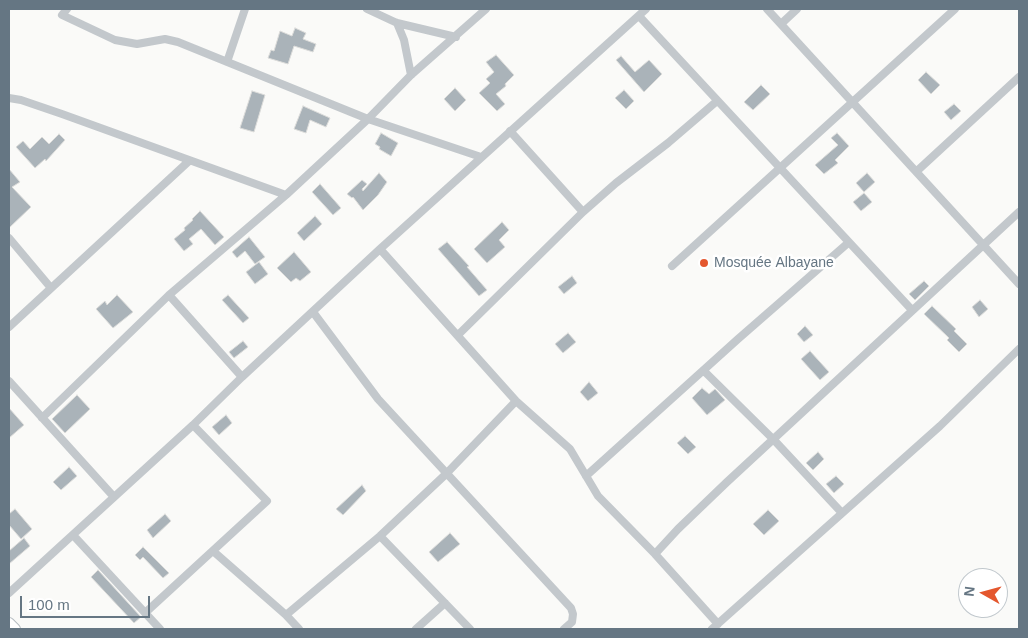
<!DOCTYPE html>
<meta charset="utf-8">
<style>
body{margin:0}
#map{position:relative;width:1028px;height:638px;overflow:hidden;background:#fafaf8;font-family:Helvetica,sans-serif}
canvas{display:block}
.frame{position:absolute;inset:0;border:10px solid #657683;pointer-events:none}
.north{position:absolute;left:958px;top:568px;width:50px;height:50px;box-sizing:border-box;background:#fff;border:1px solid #c1c8cd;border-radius:50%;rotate:277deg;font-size:14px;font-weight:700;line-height:20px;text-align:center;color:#657683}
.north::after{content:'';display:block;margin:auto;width:18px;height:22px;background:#e4572e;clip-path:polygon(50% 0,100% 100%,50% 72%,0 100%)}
.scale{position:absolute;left:20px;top:596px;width:130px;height:22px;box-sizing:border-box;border:2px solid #657683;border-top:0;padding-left:6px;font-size:15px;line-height:18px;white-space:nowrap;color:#657683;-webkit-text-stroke:4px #fff;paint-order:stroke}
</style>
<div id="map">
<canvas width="1028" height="638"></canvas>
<div class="frame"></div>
<div class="north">N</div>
<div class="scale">100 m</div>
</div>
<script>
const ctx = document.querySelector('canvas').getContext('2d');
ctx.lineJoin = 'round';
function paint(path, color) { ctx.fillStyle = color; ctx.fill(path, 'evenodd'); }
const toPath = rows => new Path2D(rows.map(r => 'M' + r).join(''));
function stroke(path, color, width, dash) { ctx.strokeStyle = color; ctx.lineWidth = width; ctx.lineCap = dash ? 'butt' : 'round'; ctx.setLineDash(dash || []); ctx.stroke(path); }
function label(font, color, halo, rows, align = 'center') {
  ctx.font = font + ' Helvetica,sans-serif'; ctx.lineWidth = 5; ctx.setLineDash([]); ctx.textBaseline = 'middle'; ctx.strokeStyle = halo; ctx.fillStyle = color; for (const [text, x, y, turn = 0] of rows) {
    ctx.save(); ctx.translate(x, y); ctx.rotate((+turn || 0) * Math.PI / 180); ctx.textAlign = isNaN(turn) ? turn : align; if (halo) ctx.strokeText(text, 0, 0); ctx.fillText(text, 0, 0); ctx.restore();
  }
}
const building = toPath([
 [295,28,306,33,303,39,316,44,313,52,294,46,288,64,268,58,271,50,274,51,280,31,292,36,295,28],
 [496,55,514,75,505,84,506,86,496,94,505,104,497,111,479,93,490,83,486,79,494,72,486,62,496,55],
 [621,56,635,72,649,60,662,74,644,92,616,60,621,56],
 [926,72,940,85,931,94,918,80,926,72],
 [761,85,770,94,753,110,744,102,761,85],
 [455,88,466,100,455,111,444,99,455,88],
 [624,90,634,101,626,109,615,98,624,90],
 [252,91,265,95,254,132,240,128,252,91],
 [954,104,961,111,951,120,944,112,954,104],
 [303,106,330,118,326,127,310,120,306,133,294,129,303,106],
 [381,133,398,143,391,156,379,149,380,147,375,144,381,133],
 [837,133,849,146,835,160,838,163,824,174,815,165,838,145,831,138,837,133],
 [59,134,65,140,46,161,45,159,35,168,16,147,23,141,30,149,42,137,49,144,59,134],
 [9,169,20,182,12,187,31,207,9,228,9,169],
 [379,173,387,182,378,195,363,210,353,197,352,198,347,194,362,180,367,184,362,189,363,191,379,173],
 [867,173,875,182,864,192,856,183,867,173],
 [320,184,341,208,333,215,312,192,320,184],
 [864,193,872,202,861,211,853,202,864,193],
 [200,211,224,237,215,245,201,229,189,239,193,244,184,251,174,239,185,230,184,228,193,220,192,219,200,211],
 [315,216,322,224,304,241,297,233,315,216],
 [502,222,509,230,499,240,505,247,487,263,474,249,502,222],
 [249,237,265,257,255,264,245,251,237,258,232,252,249,237],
 [447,242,469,266,467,267,487,290,479,296,438,249,447,242],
 [294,252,311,272,300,281,296,278,291,282,277,268,294,252],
 [259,262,268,274,255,284,246,272,259,262],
 [572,276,577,283,564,294,558,287,572,276],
 [924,281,929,286,915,300,909,294,924,281],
 [117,295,133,312,113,328,96,309,105,301,107,305,117,295],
 [228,295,249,318,243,323,222,300,228,295],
 [980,300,988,309,979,317,972,307,980,300],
 [932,306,956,329,954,331,967,344,959,352,947,340,949,338,924,314,932,306],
 [805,326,813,335,804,342,797,334,805,326],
 [568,333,576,342,563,353,555,344,568,333],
 [243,341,248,347,234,358,229,352,243,341],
 [810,351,829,372,820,380,801,359,810,351],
 [589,382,598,393,588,401,580,392,589,382],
 [702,388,709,394,715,389,725,400,707,415,692,398,702,388],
 [77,395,90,409,65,433,52,419,77,395],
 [9,408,24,425,9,438,9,408],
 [226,415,232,423,219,435,212,427,226,415],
 [685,436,696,447,688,454,677,443,685,436],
 [818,452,824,459,813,470,806,463,818,452],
 [69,467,77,476,61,490,53,482,69,467],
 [836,476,844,484,834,493,826,484,836,476],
 [362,485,366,491,343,515,336,509,362,485],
 [15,509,32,529,21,539,9,525,9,514,15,509],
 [768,510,779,521,764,535,753,524,768,510],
 [165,514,171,521,153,538,147,530,165,514],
 [450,533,460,544,438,562,429,552,450,533],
 [24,538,30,546,9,564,9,551,24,538],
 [143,547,169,573,163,578,143,557,140,560,135,555,143,547],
 [98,570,141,617,134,623,91,577,98,570]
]);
const street = toPath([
 [67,9,62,15,115,40,137,44,165,39,178,42,368,119,481,157],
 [367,9,397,23,456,37],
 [767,9,1019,284],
 [639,16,912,310],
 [397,23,404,40,411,75],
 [781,24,797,9],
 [227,62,245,9],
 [9,98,21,100,62,114,286,195],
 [510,131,583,212],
 [917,171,1019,77],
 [9,238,51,288],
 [380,249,516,401,570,449,598,496,655,554,718,624],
 [672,266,955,9],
 [169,295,242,377],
 [313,312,378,399,571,608,573,614,572,622,564,629],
 [9,327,189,161],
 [458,335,583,212,616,183,668,143,717,101],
 [704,371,774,440,842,513],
 [9,381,114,497],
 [42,418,169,295,286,195,368,119,411,75,486,9],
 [586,476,738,339,848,243],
 [73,535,160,629],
 [380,536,470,629],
 [213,551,286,615,299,629],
 [655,554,678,529,727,482,1019,212],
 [9,593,193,425,242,377,380,249,646,9],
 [145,613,267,501,193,425],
 [286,615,380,536,446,474,516,401],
 [416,629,445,603],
 [712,629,940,426,1019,349]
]);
const secondary = toPath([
 [9,623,15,629]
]);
const markers = [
 [704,263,5,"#e4572e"]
];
const poiNames = [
 ["Mosquée Albayane",714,263]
];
paint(building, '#aab3b9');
stroke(building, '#dcdcda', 1);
stroke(secondary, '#b3babf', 12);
stroke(street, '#c3c8cc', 8);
stroke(secondary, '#fff', 10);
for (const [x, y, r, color] of markers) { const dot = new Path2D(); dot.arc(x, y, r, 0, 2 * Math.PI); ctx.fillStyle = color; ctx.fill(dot); stroke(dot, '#fff', 2); }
label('14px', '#657683', '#fff', poiNames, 'left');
</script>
